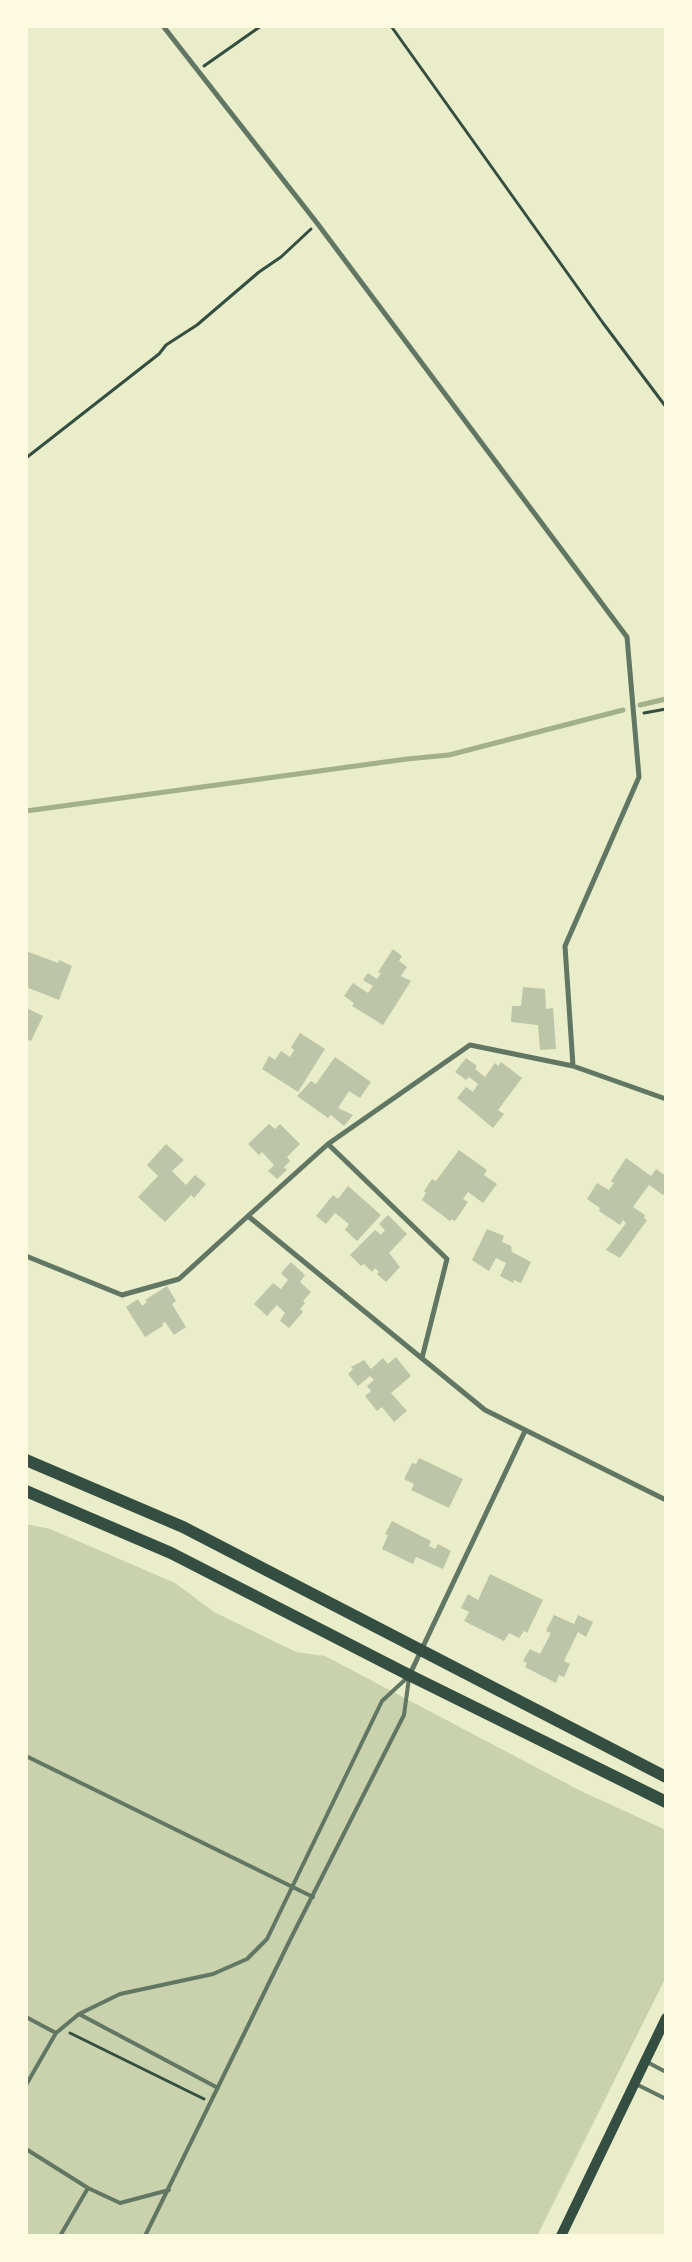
<!DOCTYPE html>
<style>
body{margin:0}
#map{position:relative;width:692px;height:2262px;overflow:hidden;background:#e9edc9;font-family:"Asap Condensed",sans-serif}
canvas{display:block}
.frame{position:absolute;inset:0;border:28px solid #fefae0;pointer-events:none}
</style>
<div id="map">
<canvas width="692" height="2262"></canvas>
<div class="frame"></div>
</div>
<script>
const ctx = document.querySelector('canvas').getContext('2d');
ctx.lineJoin = 'round';
function paint(path, color) { ctx.fillStyle = color; ctx.fill(path, 'evenodd'); }
const toPath = rows => new Path2D(rows.map(r => 'M' + r).join(''));
function stroke(path, color, width, dash) { ctx.strokeStyle = color; ctx.lineWidth = width; ctx.lineCap = dash ? 'butt' : 'round'; ctx.setLineDash(dash || []); ctx.stroke(path); }
const green = toPath([
 [26,1524,50,1529,175,1583,214,1612,296,1652,325,1656,581,1791,666,1830,666,1977,537,2236,26,2236]
]);
const stream = toPath([
 [640,705,666,699],
 [26,811,407,759,449,755,623,710]
]);
const building = toPath([
 [393,949,402,956,399,961,407,967,401,976,411,981,383,1025,352,1006,354,1003,344,996,353,983,368,993,373,986,363,980,368,973,377,979,381,973,378,972],
 [26,951,58,963,59,960,72,966,59,1000,26,987],
 [523,987,545,989,546,1009,553,1008,556,1049,540,1050,538,1025,511,1022,512,1006,521,1006],
 [26,1008,43,1016,31,1041,26,1039],
 [300,1033,325,1049,298,1092,262,1069,269,1056,275,1060,281,1051,290,1057,294,1050,291,1047],
 [335,1057,371,1082,360,1098,349,1091,338,1108,353,1115,344,1126,331,1115,328,1118,297,1096,311,1081,316,1084],
 [466,1058,477,1066,475,1069,485,1077,495,1063,498,1066,501,1062,522,1078,498,1110,504,1114,493,1128,457,1098,466,1087,473,1092,478,1084,469,1077,466,1080,455,1072],
 [269,1124,275,1129,280,1124,300,1144,287,1157,290,1161,284,1167,287,1170,277,1179,268,1171,274,1165,262,1152,259,1155,248,1144],
 [166,1144,184,1160,172,1171,186,1185,195,1175,206,1184,194,1198,191,1195,165,1222,138,1197,158,1176,147,1165],
 [459,1150,487,1170,484,1175,497,1184,483,1203,468,1192,463,1199,468,1202,455,1221,452,1219,450,1221,422,1200,426,1193,424,1191,432,1179,436,1181],
 [626,1158,651,1176,656,1169,666,1176,666,1191,663,1195,649,1185,633,1207,645,1215,644,1218,647,1220,620,1258,606,1250,626,1223,623,1220,620,1225,599,1211,600,1208,587,1199,597,1183,609,1190,614,1183,611,1181],
 [348,1186,381,1215,357,1241,345,1230,349,1224,335,1213,326,1224,316,1216,333,1195,338,1199],
 [388,1215,407,1234,389,1253,400,1267,386,1282,377,1274,379,1272,375,1268,372,1272,364,1264,361,1266,350,1255,375,1230,381,1235,385,1230,379,1224],
 [487,1229,504,1236,502,1242,511,1246,512,1252,531,1262,521,1283,514,1280,513,1283,500,1276,506,1263,496,1258,489,1271,472,1260],
 [291,1262,305,1275,300,1282,311,1292,303,1301,305,1303,300,1309,303,1312,289,1328,280,1321,285,1313,277,1305,267,1316,254,1304,273,1283,281,1289,288,1280,281,1273],
 [167,1286,176,1301,172,1304,186,1327,174,1335,165,1322,162,1324,163,1326,145,1337,126,1307,138,1299,142,1306,147,1302,145,1300],
 [396,1357,411,1376,391,1393,407,1411,394,1422,382,1407,377,1411,365,1396,371,1391,367,1386,374,1380,370,1376,358,1386,348,1374,353,1369,351,1367,364,1360,371,1369,383,1358,388,1364],
 [419,1458,463,1479,449,1508,411,1490,414,1484,404,1479,412,1463,416,1464],
 [392,1521,431,1541,429,1546,435,1549,438,1544,451,1551,443,1569,416,1557,413,1564,382,1549,388,1535,385,1534],
 [490,1574,543,1600,527,1633,524,1631,519,1638,509,1633,504,1641,464,1621,469,1612,461,1608,468,1594,478,1600],
 [554,1615,574,1624,578,1615,593,1622,586,1637,578,1632,564,1661,570,1664,564,1677,559,1675,556,1683,525,1667,527,1663,523,1661,530,1649,540,1654,551,1633,546,1631]
]);
const path = toPath([
 [391,26,603,323,666,407],
 [204,66,261,26],
 [26,458,159,354,166,345,197,325,259,272,281,257,311,229],
 [644,713,666,709],
 [70,2033,204,2099]
]);
const service = toPath([
 [26,1756,313,1897],
 [79,2014,218,2088],
 [26,2017,56,2033],
 [647,2062,666,2072],
 [636,2084,666,2099],
 [26,2085,56,2033,79,2014,120,1994,213,1974,247,1959,267,1939,382,1701,408,1677],
 [26,2149,88,2188,120,2203,169,2190],
 [60,2236,88,2188],
 [145,2236,290,1940,404,1715,409,1678]
]);
const minor = toPath([
 [163,26,317,223,627,637,639,777,565,946,573,1066,666,1099],
 [248,1216,328,1144],
 [26,1256,122,1295,179,1279,248,1216,485,1410,666,1500],
 [422,1358,447,1259,328,1144,470,1045,573,1066],
 [410,1674,525,1431]
]);
const secondary = toPath([
 [561,2236,666,2018]
]);
const primary = toPath([
 [26,1460,183,1527,666,1777],
 [26,1491,171,1553,409,1675,666,1802]
]);
paint(green, '#cad2ad');
stroke(stream, '#a3b18a', 5);
paint(building, '#bcc5a7');
stroke(path, '#344e41', 3);
stroke(service, '#617663', 4);
stroke(minor, '#617663', 5);
stroke(secondary, '#344e41', 10);
stroke(primary, '#344e41', 12);
</script>
